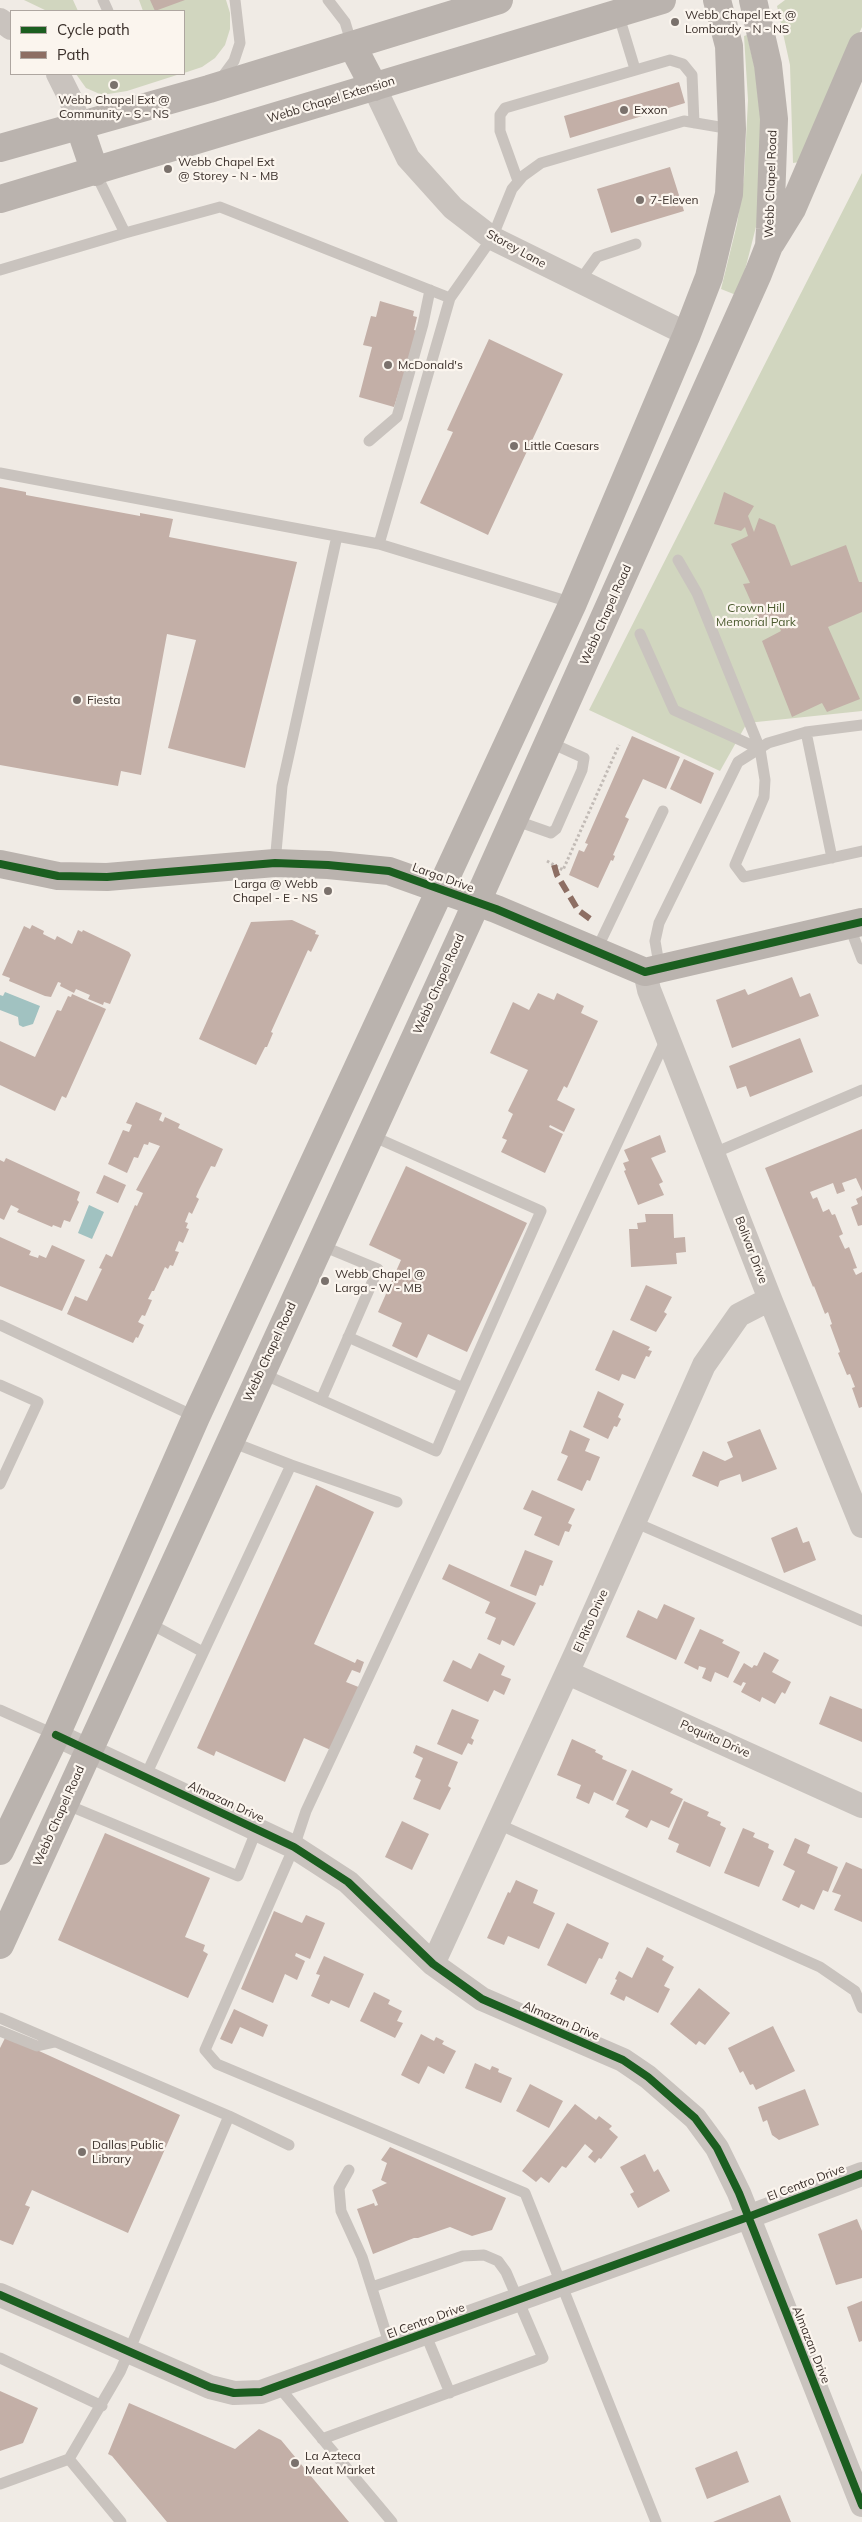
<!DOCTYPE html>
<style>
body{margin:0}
#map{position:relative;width:862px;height:2522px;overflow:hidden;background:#f0ebe5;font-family:Mulish,sans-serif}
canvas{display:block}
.legend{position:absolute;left:10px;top:10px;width:175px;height:65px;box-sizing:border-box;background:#fbf5ee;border:1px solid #aea6a0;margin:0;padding:6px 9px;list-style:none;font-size:15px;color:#3b302b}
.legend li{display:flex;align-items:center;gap:10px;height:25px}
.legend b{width:25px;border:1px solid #aea6a0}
</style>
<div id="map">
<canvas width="862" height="2522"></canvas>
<ul class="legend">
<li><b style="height:6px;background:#1b5e20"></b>Cycle path</li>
<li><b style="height:6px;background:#8d6e63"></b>Path</li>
</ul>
</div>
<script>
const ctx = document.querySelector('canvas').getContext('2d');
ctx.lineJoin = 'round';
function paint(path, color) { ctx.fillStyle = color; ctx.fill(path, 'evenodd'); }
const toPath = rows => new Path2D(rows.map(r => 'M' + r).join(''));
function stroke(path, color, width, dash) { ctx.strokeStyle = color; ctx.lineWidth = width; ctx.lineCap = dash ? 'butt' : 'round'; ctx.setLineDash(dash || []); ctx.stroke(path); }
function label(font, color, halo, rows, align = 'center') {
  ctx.font = font + ' Mulish,sans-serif'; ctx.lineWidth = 4.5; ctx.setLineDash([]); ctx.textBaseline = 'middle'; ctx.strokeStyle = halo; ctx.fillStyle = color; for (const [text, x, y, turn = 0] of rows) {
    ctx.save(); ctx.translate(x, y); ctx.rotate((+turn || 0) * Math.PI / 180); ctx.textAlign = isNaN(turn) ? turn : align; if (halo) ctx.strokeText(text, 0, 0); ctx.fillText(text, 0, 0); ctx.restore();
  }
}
const green = toPath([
 [24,0,73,0,78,11,47,11],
 [139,0,226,0,230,13,230,29,225,45,215,58,202,67,184,73,184,11,143,11],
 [785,0,862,0,862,27,799,162,793,163,790,65,777,6],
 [747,35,755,69,762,132,763,199,741,286,736,295,721,289,737,224,744,178,748,100,744,36],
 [76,74,180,74,127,91,102,95,86,88],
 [862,173,862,711,747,723,720,771,589,710]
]);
const water = toPath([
 [5,992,40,1006,33,1024,23,1027,19,1025,18,1017,0,1010,0,995,3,996],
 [89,1205,104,1212,92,1239,78,1233]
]);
const building = toPath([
 [150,0,185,0,155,11],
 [679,82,685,103,570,138,564,116],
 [670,167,684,211,611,233,597,189],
 [380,301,414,311,413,316,417,317,414,330,418,331,394,407,359,397,372,347,363,345,371,316,376,317],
 [489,339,563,374,488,535,420,503,453,432,447,430],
 [0,487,26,492,26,495,140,516,140,513,173,519,169,537,297,562,245,768,168,748,196,640,167,634,141,775,121,771,118,786,0,765],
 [724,492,754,506,748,516,754,532,759,518,775,525,791,566,846,545,859,582,862,582,862,612,828,627,860,699,827,712,822,703,792,717,762,641,781,631,775,616,761,624,743,584,750,583,731,544,748,536,745,527,741,531,714,524],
 [632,736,680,757,666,789,643,779,625,817,629,819,613,855,615,856,613,861,611,860,598,888,569,875,579,850,584,852,588,844,585,843],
 [684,759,714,773,701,804,670,789],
 [292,920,316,931,315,934,319,935,311,952,308,950,271,1032,273,1033,267,1047,265,1047,256,1065,199,1039,251,922],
 [32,925,44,931,43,934,55,940,57,936,72,944,78,930,82,932,83,930,129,952,131,955,110,1004,104,1002,103,1005,88,999,90,995,76,989,74,993,60,986,61,983,58,982,51,997,45,996,9,981,10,978,2,975,24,926,30,929],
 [792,977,800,997,810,993,819,1016,732,1048,716,1000,745,989,748,995],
 [538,993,554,1000,557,993,584,1006,581,1013,598,1021,567,1088,564,1086,557,1100,575,1109,564,1132,550,1125,549,1127,563,1134,545,1173,501,1152,507,1140,502,1138,513,1114,508,1111,528,1070,490,1053,513,1002,529,1010],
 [72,994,106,1009,66,1098,62,1096,55,1111,0,1085,0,1041,35,1057,57,1010,61,1011,68,996,71,997],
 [800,1038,813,1072,750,1097,746,1086,737,1089,729,1066],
 [136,1102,162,1113,159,1120,163,1122,165,1117,180,1124,178,1128,223,1149,215,1167,211,1166,199,1190,196,1197,199,1199,192,1214,189,1212,185,1222,188,1223,186,1228,189,1229,183,1243,179,1241,175,1251,179,1252,173,1266,170,1265,168,1269,165,1267,154,1291,152,1291,148,1299,152,1300,145,1316,142,1315,138,1322,144,1325,138,1338,136,1337,133,1343,67,1314,75,1296,87,1301,102,1269,99,1268,106,1254,112,1257,135,1205,137,1206,143,1193,136,1190,160,1146,149,1142,148,1145,144,1144,138,1158,134,1157,127,1173,108,1164,123,1130,129,1132,132,1125,126,1123],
 [862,1129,862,1191,856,1178,842,1183,845,1191,837,1194,833,1183,810,1192,813,1199,817,1197,823,1212,829,1209,832,1215,835,1214,843,1234,839,1236,845,1249,849,1247,857,1268,853,1269,856,1275,862,1272,862,1407,859,1408,852,1388,855,1387,850,1374,847,1375,838,1353,840,1352,830,1325,832,1324,828,1312,825,1314,814,1286,813,1287,765,1168],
 [660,1135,666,1152,651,1158,663,1182,659,1184,664,1195,638,1205,624,1171,626,1170,623,1163,629,1161,624,1150],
 [6,1158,80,1192,77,1200,79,1202,70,1222,64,1220,61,1228,53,1225,52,1227,17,1212,19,1209,11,1205,4,1220,0,1218,0,1160,4,1162],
 [406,1166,527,1223,467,1352,428,1334,417,1358,392,1346,402,1323,378,1312,401,1260,369,1245],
 [104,1175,126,1185,118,1203,96,1193],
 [862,1196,862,1225,858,1226,851,1207,858,1204,856,1199],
 [645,1214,673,1214,674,1238,685,1237,686,1252,676,1253,677,1264,631,1267,629,1229,638,1229,637,1223,646,1222],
 [0,1237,31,1251,29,1255,38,1258,39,1255,46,1258,52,1245,85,1260,62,1311,0,1286],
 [646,1285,672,1297,664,1312,667,1314,656,1332,630,1320],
 [613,1330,650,1347,648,1350,652,1351,649,1357,646,1356,635,1379,622,1374,619,1381,595,1370],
 [598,1391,624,1404,618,1417,621,1419,617,1427,614,1426,608,1439,583,1427],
 [760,1429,777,1469,742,1482,740,1474,720,1481,718,1487,692,1476,703,1451,725,1461,733,1457,727,1442],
 [570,1430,590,1439,585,1451,600,1457,590,1481,587,1480,582,1491,557,1480,568,1456,561,1453],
 [316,1485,374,1512,314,1644,355,1663,357,1659,364,1662,360,1673,352,1670,346,1682,361,1688,333,1751,304,1738,285,1782,216,1751,214,1756,197,1748],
 [532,1490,575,1509,568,1523,572,1525,569,1532,565,1531,559,1546,534,1535,542,1517,523,1509],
 [797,1527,803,1543,809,1541,816,1560,784,1573,771,1538],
 [525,1550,553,1561,543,1586,540,1585,536,1596,510,1586],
 [449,1564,536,1603,514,1646,502,1640,500,1645,487,1639,496,1618,485,1613,490,1602,442,1579],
 [664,1604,695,1618,676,1660,626,1637,638,1610,657,1619],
 [700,1629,724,1640,722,1643,740,1652,728,1678,715,1672,711,1682,702,1678,706,1668,699,1666,698,1670,684,1663],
 [764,1652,779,1660,772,1672,791,1682,785,1694,782,1692,775,1704,762,1697,760,1702,741,1692,746,1683,743,1682,741,1686,733,1682,744,1663,752,1668,754,1665,757,1666],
 [479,1653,505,1666,501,1675,511,1679,504,1695,494,1690,488,1702,443,1681,453,1660,471,1669],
 [830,1696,862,1709,862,1742,819,1724],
 [452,1709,479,1720,471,1738,474,1740,472,1745,468,1743,462,1755,437,1744],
 [572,1739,596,1750,595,1752,603,1756,602,1759,627,1770,613,1801,594,1792,589,1804,576,1798,581,1785,557,1775],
 [416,1745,458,1762,448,1786,451,1788,440,1810,413,1799,421,1780,415,1777,423,1758,413,1753],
 [632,1770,673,1789,670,1793,683,1799,669,1828,651,1820,647,1828,625,1817,629,1810,616,1804],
 [684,1801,709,1812,707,1816,721,1822,720,1825,726,1828,710,1867,676,1852,679,1844,668,1839],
 [402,1821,429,1834,412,1870,385,1857],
 [743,1828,755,1833,753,1837,769,1844,768,1848,774,1851,759,1887,724,1873],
 [105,1833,210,1878,185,1937,205,1945,203,1951,208,1954,188,1998,58,1940],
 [795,1838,810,1845,807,1853,838,1867,828,1892,823,1890,814,1910,801,1904,799,1908,782,1900,795,1871,783,1865],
 [846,1862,862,1869,862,1922,834,1910,841,1895,832,1892],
 [516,1880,538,1890,533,1903,555,1913,539,1949,508,1936,504,1945,487,1938,508,1892,510,1893],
 [274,1911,302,1923,306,1915,325,1923,310,1959,296,1953,295,1956,305,1961,297,1980,285,1974,273,2003,241,1989],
 [567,1923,609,1943,602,1959,599,1958,586,1984,547,1965],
 [647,1947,664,1956,662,1960,674,1967,664,1986,670,1989,658,2013,626,1996,624,2001,610,1994,617,1980,615,1979,619,1971,632,1978],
 [324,1956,364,1974,349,2008,331,2000,329,2004,311,1996,320,1975,316,1974],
 [699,1988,730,2013,705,2045,699,2041,696,2045,670,2024],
 [374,1992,390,2000,388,2004,402,2011,397,2021,403,2023,395,2038,360,2021],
 [234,2009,268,2025,263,2037,240,2027,232,2044,220,2039],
 [773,2026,795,2071,756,2090,753,2084,750,2085,743,2071,740,2073,728,2048],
 [421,2034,434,2041,436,2037,444,2041,442,2044,456,2051,444,2074,428,2066,419,2084,401,2075],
 [6,2036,180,2115,128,2233,32,2190,25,2205,30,2207,13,2245,0,2240,0,2048],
 [475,2063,490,2070,492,2066,499,2069,498,2072,512,2078,501,2103,465,2088],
 [530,2084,563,2101,549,2128,516,2111],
 [805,2089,819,2125,779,2140,772,2135,767,2120,763,2122,758,2107],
 [575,2104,596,2120,599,2116,612,2126,609,2129,618,2137,601,2159,599,2158,595,2163,588,2157,593,2151,585,2144,566,2168,562,2166,549,2183,541,2177,536,2182,522,2171],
 [390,2147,506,2198,492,2230,472,2236,450,2227,418,2238,414,2238,373,2254,357,2209,374,2203,375,2206,378,2205,372,2190,387,2183,381,2180,387,2163,381,2160],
 [645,2154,654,2172,658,2169,670,2191,638,2208,630,2194,634,2192,620,2167],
 [857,2219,862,2231,862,2278,836,2285,818,2234],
 [862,2301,862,2341,859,2342,847,2307],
 [0,2391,38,2408,23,2443,0,2451],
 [129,2403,235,2449,259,2429,281,2440,349,2522,167,2522,112,2456,108,2454],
 [737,2451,749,2482,707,2499,695,2468],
 [780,2495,791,2522,713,2522]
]);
const path = toPath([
 [547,861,563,870,619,745]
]);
const lane = toPath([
 [103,0,108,11],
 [328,0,345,22,352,45],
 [618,13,635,69],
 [220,80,234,61,240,43,235,0],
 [518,181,500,131,500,115,505,108,670,60,683,64,692,75,694,123],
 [125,233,220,207,450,298,492,238,512,189,523,176,541,163,684,121,731,129],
 [0,270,125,233,95,172],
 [579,282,597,257,636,244],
 [450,298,379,544,573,603],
 [369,441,397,417,423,324,430,290],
 [0,473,379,544],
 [678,560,697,593,760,749],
 [640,634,674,710,760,749,765,780,764,797,735,865,744,877,862,851],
 [806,732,832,858],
 [514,820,551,833,556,829,582,770,584,758,549,742],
 [275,863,282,786,337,536],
 [849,925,862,959],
 [596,951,663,811],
 [660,970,655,941,659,923,738,762,768,743,806,732,862,725],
 [370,1135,541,1211,463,1388],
 [714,1153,862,1090],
 [320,1245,378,1269,321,1400],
 [0,1325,196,1417],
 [261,1373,436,1451,463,1388,348,1337],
 [0,1385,38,1402,0,1484],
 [291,1465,397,1502],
 [634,1522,862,1621],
 [147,1622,203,1652],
 [0,1710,56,1735],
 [145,1777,291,1465,229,1441],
 [65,1804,238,1876,257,1829],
 [498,1824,820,1967,855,1991,862,2008],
 [0,2018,229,2116,289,2145],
 [0,2031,37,2046,55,2042],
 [349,2170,339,2188,341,2211,362,2257,390,2346],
 [425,2333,450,2393],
 [0,2358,102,2406],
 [278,2386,392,2522],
 [322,2439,543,2358,506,2272,498,2261,484,2255,463,2256,372,2287],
 [69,2459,121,2522],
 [0,2484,69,2459,120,2372,229,2116],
 [656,2522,525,2193,217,2064,205,2050,294,1847,306,1811,666,1039]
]);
const street = toPath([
 [0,20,11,28],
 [58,74,71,100,79,125],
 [374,87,408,158,453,208,492,238,687,334],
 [645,972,649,990,770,1299,862,1526],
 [568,1673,862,1806],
 [56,1735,294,1847,348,1882,433,1964,482,1999,623,2060,648,2077,695,2118,717,2148,739,2193,862,2505],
 [433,1964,577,1651,704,1365,739,1315,770,1299],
 [0,2295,210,2387,234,2393,261,2392,748,2217,862,2174]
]);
const secondary = toPath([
 [352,45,374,87],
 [79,125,95,172],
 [0,148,209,89,499,0],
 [0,199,662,0],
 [771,243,792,209,862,46],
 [0,864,58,876,107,877,275,863,328,865,389,871,496,909,645,972,862,922],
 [0,1851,56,1735,196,1417,573,603,687,334,709,277,729,194,732,129,729,46,717,0],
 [0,1945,467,924,758,274,769,246,770,229,774,119,768,65,753,0]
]);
const quiet = toPath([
 [554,865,557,875,578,910,593,921]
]);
const cycleway = toPath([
 [0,864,58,876,107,877,275,863,328,865,389,871,496,909,645,972,862,922],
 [56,1735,294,1847,348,1882,433,1964,482,1999,623,2060,648,2077,695,2118,717,2148,739,2193,862,2505],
 [0,2295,210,2387,234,2393,261,2392,748,2217,862,2174]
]);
const markers = [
 [675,22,5,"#7a716c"],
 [114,85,5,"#7a716c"],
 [624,110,5,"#7a716c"],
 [168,169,5,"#7a716c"],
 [640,200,5,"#7a716c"],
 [388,365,5,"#7a716c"],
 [514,446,5,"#7a716c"],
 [77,700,5,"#7a716c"],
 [328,891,5,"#7a716c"],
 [325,1281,5,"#7a716c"],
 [82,2152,5,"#7a716c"],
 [295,2463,5,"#7a716c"]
];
const poiNames = [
 ["Webb Chapel Ext @",685,15],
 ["Lombardy - N - NS",685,29],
 ["Webb Chapel Ext @",114,100,"center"],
 ["Community - S - NS",114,114,"center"],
 ["Exxon",634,110],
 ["Webb Chapel Ext",178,162],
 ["@ Storey - N - MB",178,176],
 ["7-Eleven",650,200],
 ["McDonald's",398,365],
 ["Little Caesars",524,446],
 ["Fiesta",87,700],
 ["Larga @ Webb",318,884,"right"],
 ["Chapel - E - NS",318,898,"right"],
 ["Webb Chapel @",335,1274],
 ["Larga - W - MB",335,1288],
 ["Dallas Public",92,2145],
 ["Library",92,2159],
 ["La Azteca",305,2456],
 ["Meat Market",305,2470]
];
const streetNames = [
 ["Webb Chapel Extension",331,100,-17],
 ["Webb Chapel Road",771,184,-88],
 ["Storey Lane",516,249,29],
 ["Webb Chapel Road",606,615,-66],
 ["Larga Drive",443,878,20],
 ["Webb Chapel Road",439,984,-66],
 ["Bolivar Drive",751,1250,69],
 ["Webb Chapel Road",270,1352,-65],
 ["El Rito Drive",591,1621,-66],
 ["Poquita Drive",715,1739,24],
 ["Almazan Drive",226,1802,25],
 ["Webb Chapel Road",59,1816,-66],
 ["Almazan Drive",561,2021,23],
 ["El Centro Drive",806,2183,-21],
 ["El Centro Drive",426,2321,-20],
 ["Almazan Drive",811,2345,68]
];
const parkNames = [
 ["Crown Hill",756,608],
 ["Memorial Park",756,622]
];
paint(green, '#d1d6bf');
paint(water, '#a1c2c1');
paint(building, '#c3afa7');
stroke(path, '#c2bbb6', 3, [2.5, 2.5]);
stroke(lane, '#c9c3be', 11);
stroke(street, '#c9c3be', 24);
stroke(secondary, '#bab3ae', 28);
stroke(quiet, '#8d6e63', 6, [12, 6]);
stroke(cycleway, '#1b5e20', 8);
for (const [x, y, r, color] of markers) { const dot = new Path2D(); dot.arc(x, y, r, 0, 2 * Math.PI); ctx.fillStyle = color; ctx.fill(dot); stroke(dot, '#fbf5ee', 2); }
label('12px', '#3b302b', '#fbf5ee', poiNames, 'left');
label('12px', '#3b302b', '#fbf5ee', streetNames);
label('12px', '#4a5a2e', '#fbf5ee', parkNames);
</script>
